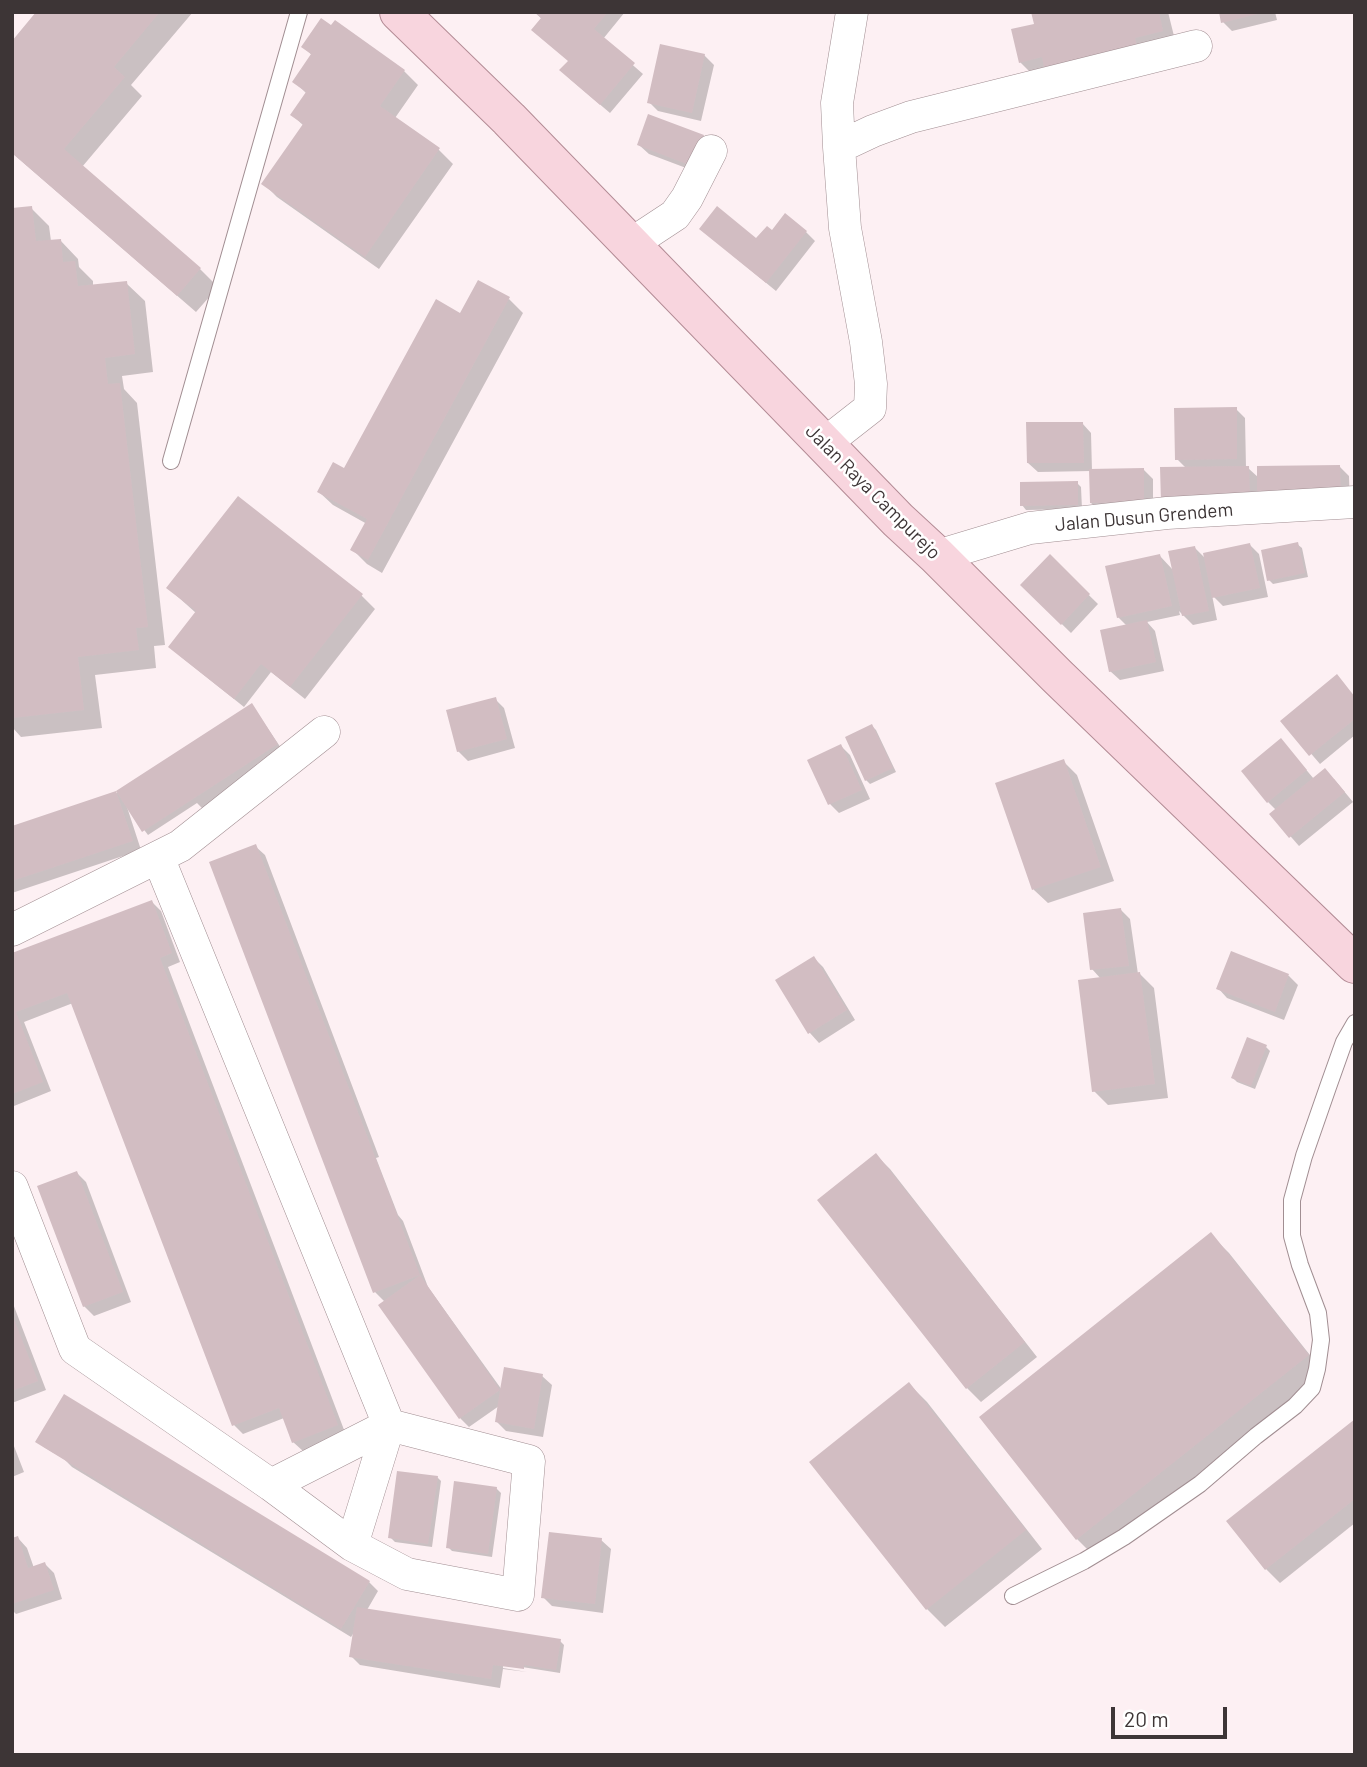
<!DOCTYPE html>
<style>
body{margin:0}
#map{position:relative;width:1367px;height:1767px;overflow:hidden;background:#fdf0f3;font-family:Barlow,sans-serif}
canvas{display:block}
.frame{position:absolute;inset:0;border:14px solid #3d3536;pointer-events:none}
.scale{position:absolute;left:1111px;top:1707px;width:116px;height:32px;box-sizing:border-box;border:4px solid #3d3536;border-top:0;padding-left:9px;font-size:21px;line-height:24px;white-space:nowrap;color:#3d3536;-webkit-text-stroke:5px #fff;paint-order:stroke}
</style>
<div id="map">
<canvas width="1367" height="1767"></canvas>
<div class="frame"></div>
<div class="scale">20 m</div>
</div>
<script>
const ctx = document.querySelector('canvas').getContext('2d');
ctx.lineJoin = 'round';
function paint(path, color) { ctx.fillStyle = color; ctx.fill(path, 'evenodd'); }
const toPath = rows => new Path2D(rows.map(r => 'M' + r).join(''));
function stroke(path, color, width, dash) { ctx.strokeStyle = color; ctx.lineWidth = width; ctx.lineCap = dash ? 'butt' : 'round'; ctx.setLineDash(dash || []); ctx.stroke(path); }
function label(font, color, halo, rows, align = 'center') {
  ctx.font = font + ' Barlow,sans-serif'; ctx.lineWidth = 5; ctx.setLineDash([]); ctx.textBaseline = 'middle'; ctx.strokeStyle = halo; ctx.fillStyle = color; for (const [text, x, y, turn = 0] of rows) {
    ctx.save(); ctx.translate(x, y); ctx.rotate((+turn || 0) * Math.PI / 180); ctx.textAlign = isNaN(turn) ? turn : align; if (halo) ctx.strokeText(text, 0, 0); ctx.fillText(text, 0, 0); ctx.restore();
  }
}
const shadow = toPath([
 [39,12,193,12,131,85,142,96,82,167,200,269,218,287,196,312,12,153],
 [534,12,625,12,603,39,643,74,610,113,570,79,570,61,542,19],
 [1033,12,1168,12,1176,44,1034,76,1020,62,1036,25],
 [1220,12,1275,12,1277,20,1232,31,1223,22],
 [335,22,404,71,418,85,395,118,439,150,453,164,379,269,277,197,264,184,304,126,292,115,307,94,295,82,313,56,303,47,332,27],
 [704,55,714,65,701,121,658,111,649,102],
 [703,137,712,146,702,174,649,154,639,145],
 [31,208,49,226,51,241,60,240,78,259,79,267,93,281,93,286,126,283,145,301,153,372,122,376,124,389,137,403,165,645,154,646,156,668,95,675,102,728,21,737,12,727,12,210],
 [806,232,815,241,776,291,732,255,756,240],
 [509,299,523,313,382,573,367,564,353,550,367,524,333,505,319,492,345,470,461,315],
 [1236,409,1245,418,1246,468,1248,468,1259,478,1340,467,1349,476,1350,509,1268,510,1186,468,1177,459],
 [1082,423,1091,433,1092,471,1144,470,1153,479,1153,511,1101,512,1091,503,1091,471,1038,472,1028,463],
 [1353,466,1355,466,1355,496,1354,494],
 [1077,483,1081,487,1082,509,1026,510,1022,505],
 [1297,544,1302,548,1308,577,1273,584,1269,580],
 [1250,545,1259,554,1268,597,1223,606,1212,595,1217,620,1193,625,1179,611,1180,615,1147,622,1155,631,1164,671,1120,680,1110,671,1127,626,1118,617,1160,556,1173,570,1195,548,1206,559],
 [1050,557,1098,604,1071,633,1022,585],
 [168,588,361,595,375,609,305,699,271,672,244,707,180,656,196,613],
 [1355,697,1355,735,1320,764,1283,721],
 [495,699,504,708,515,748,468,761,458,751],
 [252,705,281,748,257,764,261,770,202,808,197,803,148,835,127,807,141,850,12,893,12,828,117,793],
 [872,726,876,730,896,772,870,784,866,780],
 [1281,740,1314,779,1334,779,1353,802,1299,846,1271,814,1276,810,1268,802],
 [841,746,850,755,870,799,839,813,830,804,810,761],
 [1063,761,1077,775,1114,881,1048,903,1034,890,997,784],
 [255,846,265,855,379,1157,376,1158,398,1215,403,1221,428,1287,502,1390,542,1376,552,1385,543,1437,506,1431,497,1422,499,1406,469,1427,460,1418,385,1302,375,1292],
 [152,902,161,911,180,962,168,967,346,1435,303,1451,293,1442,284,1418,243,1434,234,1425,73,1003,24,1022,51,1091,14,1106,12,1104,12,955],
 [1121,910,1130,919,1138,974,1140,974,1154,988,1168,1098,1108,1105,1094,1091,1101,979,1092,969],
 [1232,953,1289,976,1298,985,1284,1020,1227,998,1218,988],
 [814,958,823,967,855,1020,819,1043,810,1033,777,981],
 [1266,1047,1270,1051,1255,1089,1237,1082,1233,1078],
 [876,1155,890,1169,1037,1357,981,1402,967,1388],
 [77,1173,86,1182,131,1302,94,1316,84,1306],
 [1211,1235,1229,1253,1325,1374,1095,1557,1077,1539,981,1417],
 [12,1301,46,1390,12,1403],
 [909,1384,927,1402,1042,1549,945,1627,927,1609],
 [1355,1421,1355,1523,1280,1583,1266,1569,1229,1521],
 [12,1441,24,1472,12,1477],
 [42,1446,369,1582,378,1591,367,1610,560,1641,564,1645,560,1673,503,1664,503,1668,527,1672,503,1669,500,1688,360,1665,351,1656,355,1631,351,1637,72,1467,64,1459],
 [437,1477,441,1481,432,1547,395,1542,390,1537],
 [496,1488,501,1493,492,1557,452,1551,448,1547],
 [18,1538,27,1548,34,1568,45,1564,54,1573,62,1599,16,1614,12,1610,12,1540],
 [601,1540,611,1549,603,1613,552,1606,543,1597]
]);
const building = toPath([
 [36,12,160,12,114,67,125,77,64,149,201,268,177,296,12,153,12,41],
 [535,12,608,12,594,29,635,63,600,105,559,70,568,61,531,30,541,18],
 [1031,12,1159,12,1163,31,1135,38,1139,54,1046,77,1042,57,1019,63,1011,29,1034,24],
 [1219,12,1261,12,1261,13,1221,23],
 [321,18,331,25,335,20,405,70,380,106,440,148,365,257,261,184,303,124,290,115,306,92,292,82,311,54,301,47],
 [660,44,705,54,692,113,647,103],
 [648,114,704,135,692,166,637,145],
 [32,206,36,241,61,239,63,262,75,261,78,286,127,281,135,354,105,358,108,384,120,383,148,627,136,628,139,650,78,657,84,710,12,718,12,208],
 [717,206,756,238,767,226,772,230,785,213,807,231,766,283,699,229],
 [478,280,510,297,368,560,350,550,367,519,317,492,333,462,344,468,436,299,460,313],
 [1237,407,1237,459,1175,460,1174,408],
 [1026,422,1083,422,1084,463,1027,463],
 [1340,465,1341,500,1257,501,1257,466],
 [1249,466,1250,500,1161,502,1160,467],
 [1144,468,1144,502,1090,503,1089,469],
 [1078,481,1078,505,1020,506,1020,482],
 [238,496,363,594,290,687,261,664,234,699,168,647,196,611,166,588],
 [1298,542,1305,573,1267,581,1261,550],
 [1250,543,1260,588,1212,598,1203,553],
 [1195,546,1209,611,1182,616,1168,551],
 [1050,554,1090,594,1061,625,1020,585],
 [1160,554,1172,606,1117,618,1105,566],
 [1147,620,1156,662,1109,672,1100,630],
 [1337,674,1355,697,1355,719,1309,756,1280,721],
 [496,697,507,739,457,752,446,710],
 [252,703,278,744,142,832,116,791],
 [872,724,893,768,865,781,845,737],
 [1281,738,1307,770,1267,803,1241,771],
 [841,744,862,790,828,805,807,760],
 [1064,759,1101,867,1032,890,995,783],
 [1325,768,1345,792,1289,838,1269,814],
 [116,791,133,841,12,881,12,826],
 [256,844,420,1275,500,1390,504,1367,543,1374,534,1429,495,1422,500,1390,459,1419,378,1305,420,1275,373,1293,209,862],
 [152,900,172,953,160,958,338,1425,292,1443,279,1408,232,1426,67,993,16,1012,43,1082,12,1094,12,953],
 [1121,908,1129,966,1090,970,1083,913],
 [1231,951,1289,974,1275,1012,1216,989],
 [814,956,847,1010,808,1034,775,980],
 [1140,972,1155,1084,1092,1092,1078,980],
 [1247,1037,1267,1045,1251,1086,1231,1078],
 [876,1153,1025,1342,966,1389,817,1200],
 [77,1171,123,1292,83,1307,37,1186],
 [1211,1232,1309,1355,1076,1540,979,1417],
 [12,1314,38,1381,12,1391],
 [909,1382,1026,1530,926,1610,809,1462],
 [64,1394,370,1581,341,1629,35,1442],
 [1355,1419,1355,1499,1265,1570,1226,1521],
 [397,1471,438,1476,428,1544,388,1538],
 [454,1481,497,1487,488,1554,446,1548],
 [549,1532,602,1538,595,1604,541,1598],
 [18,1536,28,1568,45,1562,54,1590,12,1604,12,1538],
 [357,1607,561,1639,556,1670,524,1665,524,1669,493,1665,491,1679,349,1657]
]);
const lane = toPath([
 [171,461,299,12],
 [1013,1596,1084,1561,1124,1537,1200,1484,1256,1436,1295,1406,1312,1388,1317,1369,1321,1340,1318,1313,1300,1265,1292,1236,1292,1200,1304,1156,1328,1087,1344,1042,1355,1023]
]);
const street = toPath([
 [839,147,873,131,911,117,1196,46],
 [631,244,675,215,687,198,711,151],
 [824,444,870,408,871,384,866,342,845,228,839,147,837,103,852,12],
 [937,556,1030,528,1167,513,1355,502],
 [158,857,389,1425,352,1545],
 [12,930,180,846,324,732],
 [12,1187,75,1349,271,1485,352,1545,407,1574,518,1595,529,1461,389,1425,271,1485]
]);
const primary = toPath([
 [399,12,509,119,898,520,937,556,1057,676,1355,964]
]);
const streetNames = [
 ["Jalan Raya Campurejo",873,492,45],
 ["Jalan Dusun Grendem",1144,517,-5]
];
paint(shadow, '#0003');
paint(building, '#d2bdc2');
stroke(lane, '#a18e92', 18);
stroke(street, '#a18e92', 33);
stroke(primary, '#b38b95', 40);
stroke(lane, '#fff', 16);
stroke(street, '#fff', 32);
stroke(primary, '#f8d5de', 38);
label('19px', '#3d3536', '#fff', streetNames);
</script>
